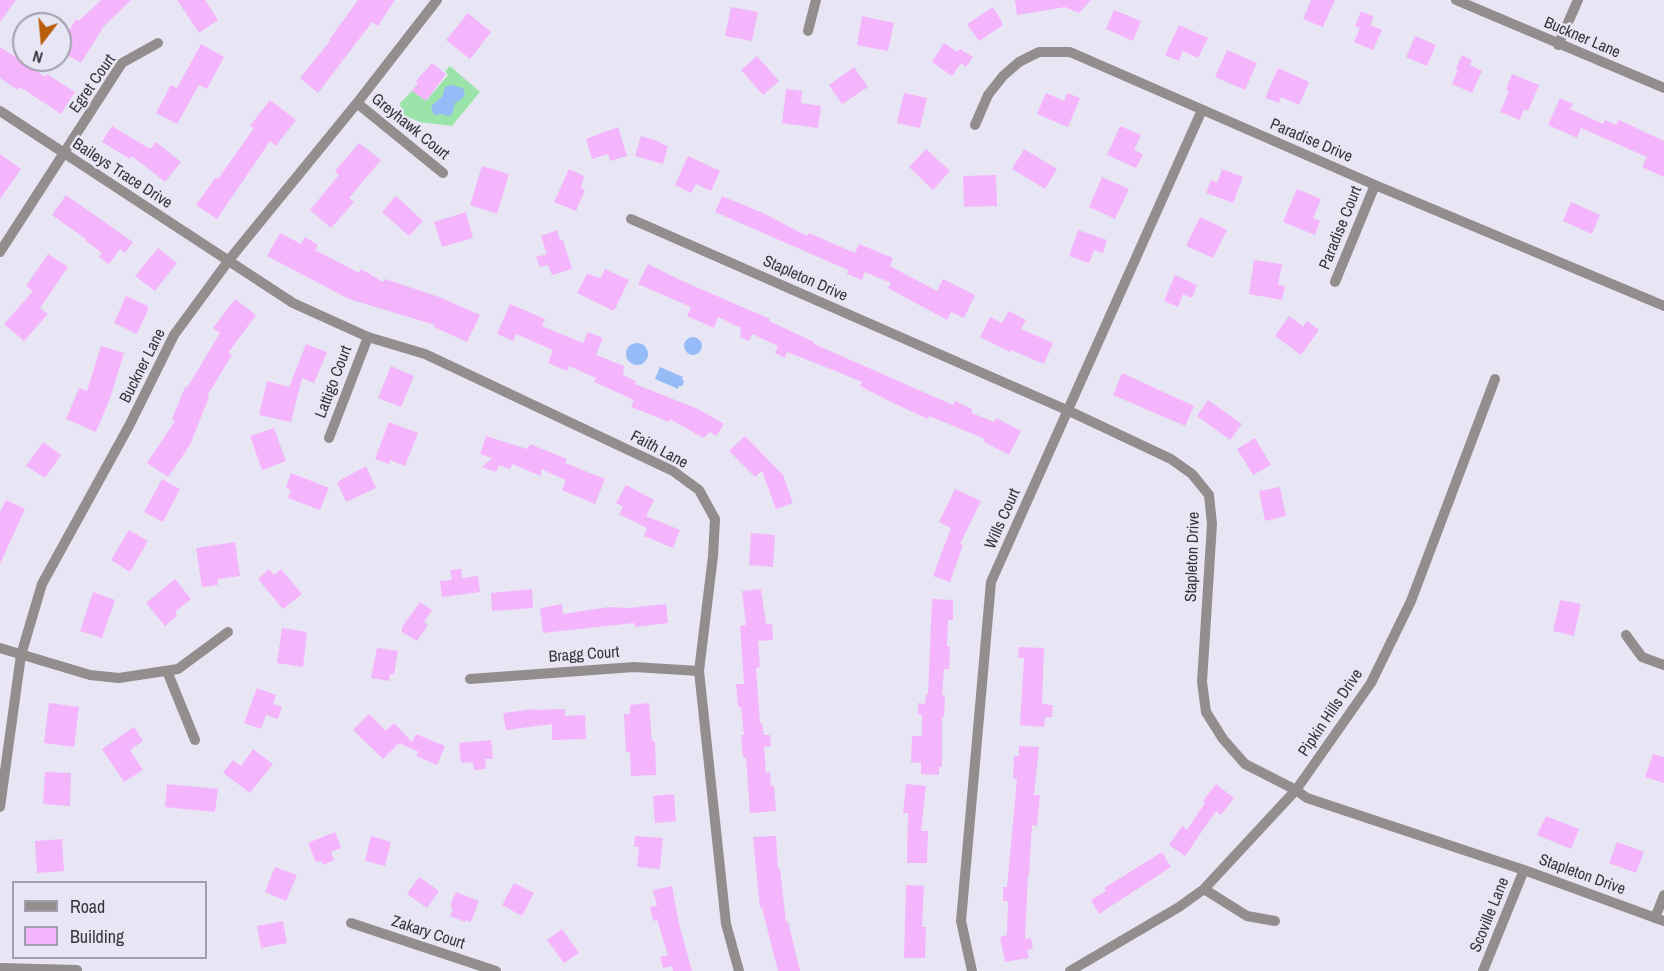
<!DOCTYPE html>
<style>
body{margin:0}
#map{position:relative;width:1664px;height:971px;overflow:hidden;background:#e8e6f5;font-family:"Archivo Narrow",sans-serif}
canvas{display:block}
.legend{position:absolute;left:12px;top:881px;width:195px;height:78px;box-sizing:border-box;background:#e8e6f5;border:2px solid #a19fab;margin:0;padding:8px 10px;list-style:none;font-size:18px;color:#36353b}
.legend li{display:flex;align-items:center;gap:12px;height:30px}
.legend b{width:30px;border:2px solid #a19fab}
.north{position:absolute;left:12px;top:12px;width:60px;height:60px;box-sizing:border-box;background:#e8e6f5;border:2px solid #a19fab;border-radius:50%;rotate:196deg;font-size:16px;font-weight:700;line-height:24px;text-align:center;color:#36353b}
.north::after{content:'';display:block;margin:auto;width:21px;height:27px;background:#b95d0a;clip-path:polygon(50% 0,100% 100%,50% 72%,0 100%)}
</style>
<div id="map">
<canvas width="1664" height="971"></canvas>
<ul class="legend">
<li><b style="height:8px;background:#948d8d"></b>Road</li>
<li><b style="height:16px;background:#f4b5fc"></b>Building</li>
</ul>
<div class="north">N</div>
</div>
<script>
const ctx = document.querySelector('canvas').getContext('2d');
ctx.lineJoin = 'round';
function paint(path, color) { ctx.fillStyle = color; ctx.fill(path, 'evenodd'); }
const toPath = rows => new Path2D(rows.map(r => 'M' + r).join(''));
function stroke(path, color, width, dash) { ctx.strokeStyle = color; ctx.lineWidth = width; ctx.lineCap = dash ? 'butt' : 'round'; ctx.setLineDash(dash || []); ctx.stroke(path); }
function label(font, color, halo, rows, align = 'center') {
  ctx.font = font + ' "Archivo Narrow",sans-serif'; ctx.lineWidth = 5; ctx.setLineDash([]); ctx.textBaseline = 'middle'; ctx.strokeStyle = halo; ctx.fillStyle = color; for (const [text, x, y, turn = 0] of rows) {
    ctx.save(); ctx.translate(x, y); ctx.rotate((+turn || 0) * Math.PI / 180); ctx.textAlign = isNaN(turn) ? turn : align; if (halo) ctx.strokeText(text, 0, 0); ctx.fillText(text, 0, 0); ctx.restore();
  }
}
const green = toPath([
 [450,66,480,92,452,126,420,122,405,116,401,109,400,103,414,89,427,100,448,75,445,71]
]);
const water = toPath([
 [451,85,463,88,465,94,462,99,455,103,452,115,447,116,443,114,434,115,431,109,433,104,442,97,445,87],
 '684 346a9 9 0 1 1 18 0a9 9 0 1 1-18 0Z',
 '626 354a11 11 0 1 1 22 0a11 11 0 1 1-22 0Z',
 [660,367,683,377,682,379,684,381,682,386,679,386,678,389,655,379]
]);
const building = toPath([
 [0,0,16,0,0,22],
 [101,0,131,0,104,26,81,63,60,51,60,45,76,19,79,21],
 [177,0,205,0,218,20,199,33],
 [358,0,395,0,378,26,372,22,318,93,300,78,330,41,329,40],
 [1015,0,1091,0,1079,13,1065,7,1017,15],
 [1311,0,1335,0,1323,27,1303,19],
 [731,7,758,12,752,41,725,36],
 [993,7,1002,22,1002,26,979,41,967,24],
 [1114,10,1141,21,1133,41,1106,29],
 [1361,11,1374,17,1370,25,1382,30,1373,50,1354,42,1360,28,1355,26],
 [468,13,491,32,470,59,446,40],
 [862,16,894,23,888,51,857,45],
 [1179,25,1208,38,1198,58,1183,51,1179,61,1165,55],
 [1415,36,1436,45,1427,66,1406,57],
 [944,43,957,52,960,49,973,57,966,67,961,63,952,76,932,62],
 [201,44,224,57,207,89,199,85,177,124,156,113,171,85,177,88],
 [0,47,45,77,47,74,75,92,61,114,20,87,18,90,0,78],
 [1227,50,1257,63,1245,90,1215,77],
 [1462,55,1472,60,1470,65,1482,71,1472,93,1452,84,1458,70,1456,68],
 [757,56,779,81,763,95,741,70],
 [432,63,446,74,426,101,412,91,418,83,416,81],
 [854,67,868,87,842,104,829,85],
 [1278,68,1309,82,1299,105,1281,97,1279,103,1265,98],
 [1512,74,1539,85,1528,111,1524,109,1520,120,1500,112,1509,91,1506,90],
 [786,89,802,91,801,103,821,106,818,128,782,123],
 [904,93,927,98,920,128,897,123],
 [1046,93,1064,101,1067,93,1080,98,1068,127,1037,114],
 [1560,98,1573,104,1570,109,1603,124,1605,120,1616,125,1619,120,1664,141,1664,177,1642,167,1647,157,1581,128,1577,138,1548,125],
 [270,100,296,120,276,146,270,141,217,219,196,205,216,177,218,179,254,128,250,126],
 [112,126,150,149,156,142,181,162,165,182,132,156,130,159,102,142],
 [1120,126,1141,135,1134,150,1143,154,1136,168,1107,155],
 [618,127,627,156,610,161,608,154,592,159,586,139],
 [641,136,661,142,661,144,668,146,663,164,635,156],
 [359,143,381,160,349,198,354,202,331,228,310,210,339,175,335,171],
 [926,149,950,171,933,190,909,167],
 [1024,149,1057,169,1045,189,1012,169],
 [0,154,21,169,0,199],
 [688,156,720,171,711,191,696,184,691,193,675,185],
 [482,166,509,174,497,214,470,205],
 [569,169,584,176,581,188,585,190,576,211,554,202],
 [1222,169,1243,177,1233,203,1206,193,1211,180,1217,183],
 [996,175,997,206,964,207,963,176],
 [1102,177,1129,189,1115,219,1089,207],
 [1297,189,1321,199,1313,218,1320,221,1315,235,1283,222],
 [66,195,133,242,125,253,120,249,109,264,99,257,102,253,85,240,86,239,52,215],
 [396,196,423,221,409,236,382,212],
 [722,196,763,213,807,236,809,233,855,253,859,244,893,258,890,266,937,291,943,279,975,295,964,318,951,312,947,320,888,288,891,283,865,272,862,280,847,274,848,270,715,212],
 [1571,202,1600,215,1592,234,1563,221],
 [466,212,473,238,442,247,434,222],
 [1200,217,1227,230,1213,258,1186,246],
 [557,230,560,240,563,240,572,269,552,275,548,265,540,267,536,257,547,254,541,236],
 [1078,230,1107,240,1103,253,1094,250,1089,263,1069,256],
 [280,233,301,244,305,237,318,245,315,250,359,273,361,269,383,282,385,279,439,297,480,315,467,342,434,327,435,325,349,299,267,256],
 [158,248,177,263,155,291,135,276],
 [48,254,68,267,40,308,48,314,24,341,4,324,33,291,26,286],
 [1254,260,1282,264,1278,285,1285,286,1282,300,1249,294],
 [648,264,680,280,770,319,769,321,814,342,814,344,953,405,955,401,972,409,972,413,994,422,996,418,1021,431,1009,455,984,442,985,439,929,416,928,419,891,402,860,386,862,382,838,372,787,352,785,358,775,353,778,346,752,334,749,341,740,337,741,328,718,317,714,328,687,316,691,307,638,284],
 [605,269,629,280,614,311,577,293,587,274,601,278],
 [1175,275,1197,285,1192,298,1183,294,1178,307,1164,301],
 [126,296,148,306,148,310,137,334,114,323],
 [235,299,256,315,228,353,232,355,207,396,209,397,190,445,168,477,147,463,175,421,172,419,185,387,187,388,220,333,213,328],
 [510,304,545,319,542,326,583,343,588,332,603,338,596,355,624,366,623,375,636,381,635,384,698,409,724,424,716,436,710,432,703,438,670,419,669,422,631,407,634,400,594,382,596,378,569,366,567,371,548,363,553,350,516,334,513,341,497,334],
 [1009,311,1026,320,1021,329,1053,343,1044,364,1011,350,1010,352,980,337,990,317,1002,323],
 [1289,316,1303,326,1307,321,1319,330,1301,355,1275,336],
 [306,344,327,352,314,383,302,378,291,422,259,415,267,381,289,387],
 [101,346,124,353,110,398,96,432,66,419,79,388,87,391],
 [391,366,414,376,401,407,378,398],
 [1122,373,1194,406,1185,426,1113,395],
 [1208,400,1242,424,1230,440,1197,416],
 [389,422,418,433,405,466,390,460,389,464,375,459],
 [274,428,286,461,262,470,250,436],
 [486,436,527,449,530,444,567,459,565,463,605,479,595,504,562,490,566,480,541,469,541,476,512,464,510,469,499,465,496,472,482,467,492,458,480,454],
 [745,436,783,475,793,503,776,509,762,471,755,477,729,451],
 [1255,438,1271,465,1253,475,1237,449],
 [43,442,61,455,45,478,26,466],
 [366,466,376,488,346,502,337,482],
 [291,473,329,488,320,510,288,498,291,490,286,488],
 [162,479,180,489,163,522,144,512],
 [626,485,654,500,646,516,680,530,673,548,644,536,647,528,619,514,623,507,625,508,616,503],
 [1280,487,1286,516,1265,521,1259,491],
 [955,489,981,501,960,544,963,545,950,582,933,576,951,528,939,522],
 [6,500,25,509,0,564,0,512],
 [129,530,148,541,130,572,111,560],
 [751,533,775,535,773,567,749,565],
 [235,542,240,576,218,579,218,585,202,587,196,548],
 [269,569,274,575,281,569,302,594,283,609,258,579],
 [461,569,462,578,478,576,480,592,442,597,440,581,452,580,450,570],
 [175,579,191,599,175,612,177,616,165,626,146,603],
 [532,589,533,608,492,611,491,593],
 [761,589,766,624,772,624,773,640,758,641,760,667,756,668,760,723,762,723,764,735,770,735,771,746,764,747,766,773,770,772,771,786,774,786,776,811,750,813,746,758,743,758,741,735,744,735,741,707,738,707,736,684,744,684,740,626,746,625,742,591],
 [93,592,115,600,102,638,80,631],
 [932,599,953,600,953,620,948,620,947,646,950,647,949,669,944,669,942,695,945,695,944,717,942,717,942,767,939,767,939,775,921,774,921,763,911,762,912,736,922,736,922,715,918,714,918,703,925,704,926,694,928,695],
 [1560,600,1581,604,1574,636,1553,631],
 [420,602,432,610,424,622,428,625,417,641,402,632,402,627],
 [562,604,563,614,609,607,628,608,666,604,668,623,635,627,634,623,543,633,540,608],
 [282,628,307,632,303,667,277,663],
 [1019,647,1044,648,1042,704,1053,705,1052,717,1045,717,1044,727,1020,725,1024,658,1018,658],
 [377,648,398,651,394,674,390,674,389,681,371,678],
 [257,688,276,695,273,704,282,707,278,719,266,715,261,729,244,723],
 [49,703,79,707,74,747,44,743],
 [649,703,652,741,655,741,656,775,631,776,630,752,626,752,624,714,630,714,630,705],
 [534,709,534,710,565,709,565,716,585,715,586,739,552,740,552,724,506,730,503,713],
 [369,714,386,731,394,723,412,742,416,734,445,746,437,765,416,756,419,752,399,743,383,759,353,730],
 [134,727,143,741,130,750,143,770,124,782,102,749],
 [491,740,493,759,485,759,486,769,474,770,473,762,461,763,459,743],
 [1019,746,1039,747,1034,795,1040,795,1037,826,1032,825,1029,875,1028,875,1025,939,1031,938,1033,948,1027,950,1029,958,1005,962,1000,937,1007,935,1008,901,1003,901,1003,887,1007,887,1017,779,1013,779,1014,756,1019,756],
 [253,749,273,764,250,793,223,773,233,760,241,766],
 [1653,754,1664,757,1664,783,1645,777],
 [45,772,71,773,70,806,43,804],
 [167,784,218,789,215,812,165,807],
 [906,784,926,786,921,831,928,831,927,863,907,863,908,813,903,813],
 [1216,784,1234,798,1221,815,1216,811,1185,856,1169,845,1182,826,1187,830,1205,803,1203,801],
 [674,794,676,821,655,823,653,796],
 [1546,816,1579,829,1571,849,1537,835],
 [335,832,341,848,331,852,334,860,323,865,321,861,316,862,308,843],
 [371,836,391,842,385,866,365,861],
 [635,836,663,838,660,869,637,867,639,847,634,847],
 [776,836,778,869,780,869,786,922,788,921,800,971,778,971,762,908,760,908,753,837],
 [62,839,64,871,37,873,35,841],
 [1617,842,1644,852,1636,873,1609,863],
 [1162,852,1171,867,1099,914,1091,900,1106,891,1104,888],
 [275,867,297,875,286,901,265,892],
 [419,877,439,891,427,908,407,894],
 [514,883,534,893,522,916,502,905],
 [906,885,924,886,922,927,926,927,925,958,904,958],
 [672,886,679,924,692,971,673,971,672,966,663,968,660,957,668,955,657,920,653,921,650,907,657,906,653,890],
 [456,892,479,901,471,922,466,920,465,922,450,916,453,909,451,908,451,903],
 [283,921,287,943,261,948,257,926],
 [562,929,579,953,564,963,547,940]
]);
const street = toPath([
 [1456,0,1664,88],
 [808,31,816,0],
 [1558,45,1578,0],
 [357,103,443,173],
 [0,111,293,303,368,337,425,354,673,471,699,490,715,519,713,556,699,671,726,924,739,971],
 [975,125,988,95,1003,76,1019,62,1039,52,1070,52,1375,185,1664,306],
 [631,219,1069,411,1171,459,1192,474,1209,495,1212,524,1202,682,1206,712,1223,739,1245,764,1296,790,1307,798,1524,870,1664,921],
 [0,252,122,63,158,43],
 [1335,282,1375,185],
 [329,438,368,337],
 [1626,635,1642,657,1664,665],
 [0,648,90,675,119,678,178,669,228,632],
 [167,671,195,740],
 [470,679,634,667,699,671],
 [0,807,21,655,42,584,129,426,174,335,229,260,357,103,437,0],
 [1204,889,1247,916,1275,921],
 [1655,918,1664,895],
 [351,923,496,971],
 [0,968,77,970],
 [972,971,961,921,991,582,1202,110],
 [1070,971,1179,907,1204,889,1296,790,1371,683,1411,601,1495,379],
 [1483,971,1524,870]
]);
const streetNames = [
 ["Buckner Lane",1582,38,23],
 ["Egret Court",93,84,-55],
 ["Greyhawk Court",410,127,39],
 ["Paradise Drive",1311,141,23],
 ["Baileys Trace Drive",122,174,33],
 ["Paradise Court",1341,228,-68],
 ["Stapleton Drive",805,279,24],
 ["Buckner Lane",143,366,-63],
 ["Lattigo Court",334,382,-69],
 ["Faith Lane",659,450,28],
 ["Wills Court",1003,519,-66],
 ["Stapleton Drive",1193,557,-88],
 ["Bragg Court",584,655,-4],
 ["Pipkin Hills Drive",1331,713,-56],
 ["Stapleton Drive",1582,875,20],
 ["Scoville Lane",1490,915,-68],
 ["Zakary Court",428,933,18]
];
paint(green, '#9ae4a9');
paint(water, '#95bcf6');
paint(building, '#f4b5fc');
stroke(street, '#948d8d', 10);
label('16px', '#36353b', '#e8e6f5', streetNames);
</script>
